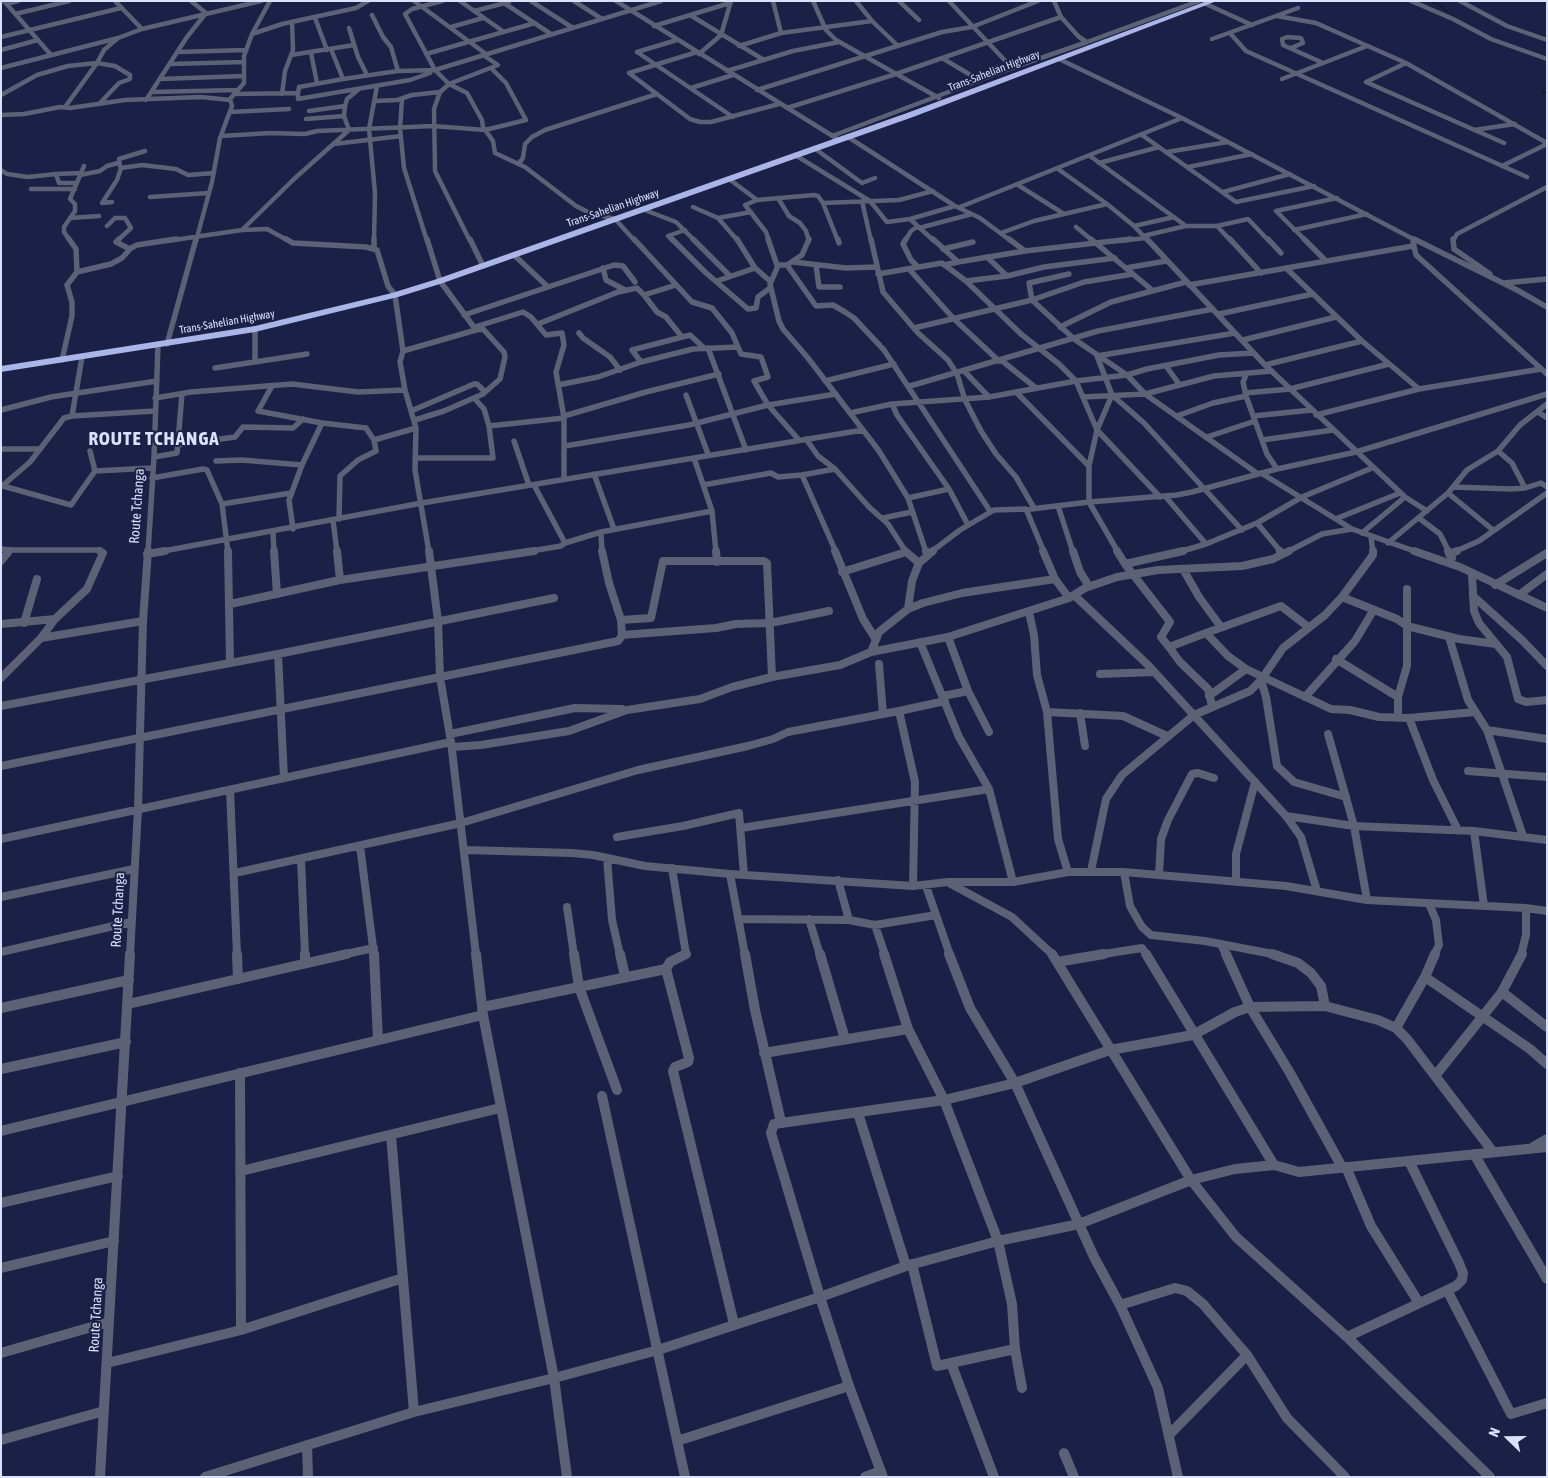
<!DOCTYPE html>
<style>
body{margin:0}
#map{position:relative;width:1548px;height:1478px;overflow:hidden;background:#1b2047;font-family:"Asap Condensed",sans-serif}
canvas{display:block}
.frame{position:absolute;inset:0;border:2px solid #dae1fb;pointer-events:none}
.north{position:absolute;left:1483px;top:1413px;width:50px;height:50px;-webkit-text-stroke:4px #1b2047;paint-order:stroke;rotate:292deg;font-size:14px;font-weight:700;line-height:20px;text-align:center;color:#dae1fb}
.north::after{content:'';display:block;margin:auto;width:18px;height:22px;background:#dae1fb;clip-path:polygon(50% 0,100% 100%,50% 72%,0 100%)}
</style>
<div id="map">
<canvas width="1548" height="1478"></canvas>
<div class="frame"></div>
<div class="north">N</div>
</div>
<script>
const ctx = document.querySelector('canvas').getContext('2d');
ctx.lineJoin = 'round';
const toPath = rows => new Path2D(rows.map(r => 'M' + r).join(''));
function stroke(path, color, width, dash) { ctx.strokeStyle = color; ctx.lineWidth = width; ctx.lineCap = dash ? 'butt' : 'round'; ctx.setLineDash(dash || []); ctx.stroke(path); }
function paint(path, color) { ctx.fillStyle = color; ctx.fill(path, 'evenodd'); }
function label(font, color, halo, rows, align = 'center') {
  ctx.font = font + ' "Asap Condensed",sans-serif'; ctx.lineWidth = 4; ctx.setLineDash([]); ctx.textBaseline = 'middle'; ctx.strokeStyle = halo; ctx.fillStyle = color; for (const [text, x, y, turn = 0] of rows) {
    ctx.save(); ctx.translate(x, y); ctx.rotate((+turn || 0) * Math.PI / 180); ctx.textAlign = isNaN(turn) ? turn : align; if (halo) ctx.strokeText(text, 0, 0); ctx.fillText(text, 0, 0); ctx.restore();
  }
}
const stream = toPath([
 [1429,1,1440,5,1447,11],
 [1542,92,1547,93]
]);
const streetFar3 = toPath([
 [4,1,51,55],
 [115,1,142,29],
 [414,1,486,54],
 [442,1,412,9,405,14,435,70,449,84,467,93,482,120,483,127,493,141,495,153,525,167,576,206,590,213,615,219,635,241],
 [460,1,504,32],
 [531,1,573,28],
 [574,1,602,19],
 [616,1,839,140],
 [773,1,781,33],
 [813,1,826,30,836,40,939,98],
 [856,1,872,21,897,45],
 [899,1,919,20],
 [949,1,1012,68,1087,42,1079,37,1061,17,1054,1],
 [1411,1,1453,19,1491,39,1547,59],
 [1460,1,1507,26,1547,40],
 [504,3,551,34],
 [7,4,18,1],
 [1206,4,1252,25],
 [474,11,509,2],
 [15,14,69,1],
 [372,15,383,37,391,47,398,71],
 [690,15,764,60],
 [1277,16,1316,23,1406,63,1547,143],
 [315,18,327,50],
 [654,26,730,3],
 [451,27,483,18],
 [349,28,358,57,367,75],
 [1230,33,1246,51,1527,177],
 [252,34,282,24,356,8,368,1],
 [1,37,121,8],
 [1212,39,1298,8],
 [1087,42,1199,1],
 [739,46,781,33,872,21],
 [1291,48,1303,43,1301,38,1287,37,1282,39,1283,45,1323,63],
 [331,49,343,79],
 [1,50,38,40],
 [177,52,246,50],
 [637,52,733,117],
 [637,52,677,40],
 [311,53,317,83],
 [426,54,535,23],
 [699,54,721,35,731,1],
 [291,55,354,45],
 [942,58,979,80],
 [1406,63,1366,82,1504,143],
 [171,64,242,62],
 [1,68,118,38],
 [727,71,793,51,839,42],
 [629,73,690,119,700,122,711,122,779,104],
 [629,73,697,52],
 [160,79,244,76],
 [1282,79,1367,46],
 [691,88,733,75],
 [757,90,942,32,972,27,1038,1],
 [152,92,237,90],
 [440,92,434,109,435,171,470,241],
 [298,93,298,99,410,80,430,73],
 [234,94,298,93,299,87,343,79,398,71,435,70,661,1],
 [282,94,285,71,293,50,292,22],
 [1,95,37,75,68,66,97,63,104,50,118,38,142,29,261,1],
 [402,99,400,128,404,168,427,241],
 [146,100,187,37,206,13,191,1],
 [375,101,397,100,412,95,440,92,449,84,498,65,483,55],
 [65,107,97,63,115,66,130,75,130,79,119,83,99,104],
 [787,108,896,74,1061,17],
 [309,111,345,106],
 [230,112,289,109],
 [1,115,24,114,60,107,70,108,125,100,201,97,230,100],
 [1182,118,1417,241],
 [306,119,344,116],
 [1474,130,1515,124],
 [1142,135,1236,202,1314,186],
 [221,136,270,133,305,134,317,131,433,126,485,130,526,120,506,83,491,68],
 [832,136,1012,68],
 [848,137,955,206,980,218,1011,241],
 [334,144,401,136],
 [814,148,862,183,875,178],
 [1167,152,1228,142],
 [795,155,870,201,887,222,910,219],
 [1090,156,1186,226,1143,236],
 [519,163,523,158,525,144,532,137,545,130,657,94],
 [1099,163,1159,147],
 [120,166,119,159,145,151],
 [1502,166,1547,144],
 [1188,167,1252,154],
 [1058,169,1107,204,1134,226,1148,241],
 [1,170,7,174,28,177,56,174,59,183,77,183],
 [56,174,81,173],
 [80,175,100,171,107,166,118,163],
 [729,179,757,200,814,195,818,196,823,203],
 [1018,185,1064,214,1107,204],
 [31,189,75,189],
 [1223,192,1290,174],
 [150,197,209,193],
 [778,198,789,216,800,223,806,231,809,241],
 [757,200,745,205,766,232,769,241],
 [862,201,871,241],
 [112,202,102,203,117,180,121,168,142,165,176,169,188,175,214,173],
 [693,207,718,218],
 [960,207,1182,118,1059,59],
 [642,209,676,222,695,241],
 [70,218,99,216],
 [107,226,115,218,125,218,131,228,117,241],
 [1134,226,1174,217],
 [1186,226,1217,226,1248,219,1269,241],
 [1217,226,1231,241],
 [1076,227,1093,241],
 [919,228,972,214],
 [242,230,294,179,349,130,344,116,345,106,347,99,359,89],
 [1294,230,1367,214],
 [1001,233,1034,221,1064,214],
 [70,241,64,232,64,227,75,211,75,204,70,199,84,166],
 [167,241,242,230,267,229,289,241],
 [196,241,212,182,220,138,232,106,230,99,244,83,244,56,252,34,270,1],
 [374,241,375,193,369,129,377,86],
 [673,241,668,236,685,230],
 [738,241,718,218,751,212],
 [838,241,823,203,899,200,933,191],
 [905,241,911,231,917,227],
 [934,241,910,219,955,206],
 [1120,241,1145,238],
 [1306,241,1276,211,1337,198],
 [1453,241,1457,234,1547,187]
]);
const streetFar2 = toPath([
 [119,239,116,242,130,249],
 [286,239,293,243,366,247,377,250,388,286,395,295,403,351,400,362,405,390,416,428,415,470,429,552],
 [470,239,483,266],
 [634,239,692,302,712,308,732,333,741,354,761,357,768,377,754,381,768,405,799,440],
 [672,239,705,272,748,309,756,308,758,297,770,288],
 [693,239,729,275],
 [737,239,755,268],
 [768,239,777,265,787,265,802,255,809,239],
 [838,239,839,243],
 [871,239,883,292,918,333,948,360,957,374,965,400,981,431,996,454,1016,477,1034,508],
 [906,239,903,244,911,260,918,267],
 [933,239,958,262,944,265],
 [1009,239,1025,251],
 [1091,239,1152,290],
 [1147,239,1265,365,1405,497,1427,511],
 [1230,239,1261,273],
 [1268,239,1281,253],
 [1304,239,1326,261],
 [1414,239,1517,290,1547,307],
 [1453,239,1454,249,1490,274],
 [1413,242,1416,255,1547,374],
 [374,248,374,239],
 [943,249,973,242],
 [514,255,547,286],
 [987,257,1007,276],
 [793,262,846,268,877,267],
 [958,262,1025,251,1131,239],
 [787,265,816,306,833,305,845,312,854,318,884,350,990,511],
 [816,265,819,287,840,287],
 [778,266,770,284,779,321,783,329,808,358,863,430],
 [603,268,606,280,625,290],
 [1126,268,1166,261],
 [1286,268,1362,341,1419,389],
 [909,269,954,319,999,361],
 [77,272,111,264,122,258,131,248,137,245,176,239],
 [878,274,942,263,966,281,1021,334,1059,364,1076,381,1097,430,1089,466,1089,502,1177,495,1192,492,1277,469,1356,452,1547,394],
 [1069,274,1029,283,1032,300,1074,339,1127,375,1145,394,1258,474],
 [717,281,755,268,770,281],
 [966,281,1007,276,1044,267,1115,258],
 [1504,283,1547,279],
 [1189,285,1413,246],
 [644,295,657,312,666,317,682,337],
 [1219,314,1313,294],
 [464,315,614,265,623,266,635,282],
 [538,324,618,292,637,288,644,295,676,285],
 [475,327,523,312,531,317,546,335,562,333,564,345,556,372,564,418,564,479],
 [1060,327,1111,302,1186,282],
 [914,328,1032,300,1084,282,1133,274],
 [255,329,255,362],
 [579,333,583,338,610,357,620,370],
 [1243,340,1336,317],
 [167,344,196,239],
 [708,348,746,450],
 [403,351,476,330],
 [1097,356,1112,395,1097,430,1160,497],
 [1097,356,1235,333],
 [62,360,72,316,72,302,67,285,77,272,76,249,69,239],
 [1001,360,1036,388],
 [641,362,632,350,690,335,704,348],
 [1265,365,1362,341],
 [1166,366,1179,384],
 [215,368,307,354],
 [965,372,989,397],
 [1247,373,1243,382,1246,396,1267,454,1277,469],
 [825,381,894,364],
 [558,385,598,377,641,362,693,349,738,347],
 [272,386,258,411,322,423,366,428,374,440],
 [910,386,1098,331,1213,309],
 [1016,392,1089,466],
 [1245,393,1290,389,1389,364],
 [686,395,708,454],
 [1112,395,1144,423,1242,530],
 [1083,397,1145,394,1214,376,1272,371],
 [155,398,191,392,292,384,358,392,405,390],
 [1,410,51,397,157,381],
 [411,411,474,384,477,384,485,392],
 [1538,412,1547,418],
 [850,413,892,404],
 [1316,415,1419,389,1541,369],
 [72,416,155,411],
 [564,416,646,392,719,374],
 [1177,416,1213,403,1246,396],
 [1253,416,1312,410],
 [415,420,444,411,483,394,500,379,505,357,504,352,483,329,476,330,440,281,427,239],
 [489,426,564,418],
 [1207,437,1255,421],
 [806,439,818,456,835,469,869,507,888,524,906,552],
 [1262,440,1333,430],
 [514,441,529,485],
 [178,445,235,437,243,427,293,428,303,419],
 [565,446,689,425,768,405,836,394],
 [1,449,40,449],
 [1498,451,1512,463,1525,488],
 [154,457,177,453,182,394],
 [416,458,493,458,489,426,484,409,475,399],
 [216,461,242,460,302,465],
 [835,469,802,475,836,552],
 [95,471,152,468],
 [1261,473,1352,529,1417,552],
 [594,474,614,529],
 [152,478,203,469,207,470,222,504,228,552],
 [534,485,565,543,601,532,712,511,694,458],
 [703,485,771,473,778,477,802,475],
 [3,486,71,505,95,471,90,451],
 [1,487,30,462,64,418,72,416,82,357],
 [1453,487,1511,489,1525,488,1541,483,1547,487],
 [949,489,968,525],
 [1448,493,1493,530],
 [1165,496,1206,544],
 [908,498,949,489,897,415,892,404,989,397,1076,381,1127,375,1147,369,1219,355,1254,353],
 [222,504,291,493],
 [1058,506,1073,552],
 [1031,509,1089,502,1118,552],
 [712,511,716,552],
 [883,518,912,512],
 [1338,518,1400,493],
 [1419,518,1440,534,1449,552],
 [339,519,340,476,358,460,376,451,374,440,416,428],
 [333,520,337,552],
 [1257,523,1281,552],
 [293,529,289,500,302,465,322,423],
 [273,532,274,552],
 [601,532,602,552],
 [1362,533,1405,497],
 [1371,537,1373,552],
 [1388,543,1448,493,1467,470,1498,451,1520,425,1547,404],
 [1,549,10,550,8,552],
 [10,550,99,550,102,552],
 [148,552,154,457,158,345],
 [158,552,422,503,863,430,879,451,908,498,926,552],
 [525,552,561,546,565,543],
 [931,552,960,530,994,510,1026,509,1044,552],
 [1179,552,1206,544,1257,523,1302,497,1372,468],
 [1287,552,1322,534,1352,529],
 [1454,552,1479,541,1547,493]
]);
const streetFar1 = toPath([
 [228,551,230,663],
 [274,551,277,594],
 [337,551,340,580],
 [429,551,438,621,440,677,451,742,476,955],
 [716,551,717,562],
 [835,551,863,619,875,638],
 [905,551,919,563],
 [926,551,927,555],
 [1043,551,1055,579,1069,598],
 [1073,551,1080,572,1089,586],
 [1117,551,1125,564,1170,622,1161,637,1169,647],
 [1280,551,1283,554],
 [1414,551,1460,567,1547,608],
 [1448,551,1452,558],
 [147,554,165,551],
 [1449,554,1457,551],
 [1,561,9,551],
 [1125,564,1183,551],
 [1183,569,1199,597,1221,627],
 [842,572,906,552],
 [1472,575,1474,611,1479,623,1507,657,1518,699,1526,702,1547,700],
 [1495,585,1547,553],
 [1074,595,1148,665,1286,816,1301,837,1317,891],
 [1519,595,1547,574],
 [1473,596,1522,640,1547,666],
 [1342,597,1397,619,1407,626,1459,639,1496,644],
 [230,604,340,580,534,551],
 [908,609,912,581,919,563,933,551],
 [1029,612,1034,635,1037,675,1047,712,1058,839,1068,872],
 [621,620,651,618,663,561,764,561,767,563,772,677],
 [24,623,37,579],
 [1,624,55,619],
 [1307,626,1281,606,1206,633,1228,656,1246,669,1331,709,1350,710,1379,717,1409,718,1475,712],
 [1206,633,1169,647,1180,662,1208,689,1212,706],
 [622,635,716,628,736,624,770,623,829,611],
 [1449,637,1468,700,1487,730,1523,836],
 [41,638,143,621],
 [920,642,959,737,989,789,1013,882],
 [871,652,948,637,1069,598,1085,588,1117,577,1158,570,1242,566,1273,559,1289,551],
 [278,654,284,778],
 [1336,659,1398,697],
 [879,664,883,714],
 [1100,674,1154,672],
 [1,678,41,638,55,619,87,589,103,553,100,551],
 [1261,680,1266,697,1277,766,1294,782,1346,797],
 [968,691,989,732],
 [943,696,968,691,948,637],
 [1209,696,1246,669],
 [1305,697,1355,641,1373,611],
 [1,706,278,654,554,598],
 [899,711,945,701],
 [1047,712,1123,716,1167,736],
 [1080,713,1085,746],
 [1398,718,1398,697,1407,666,1407,589],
 [1409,718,1433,780,1458,830],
 [1487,730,1547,739],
 [450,734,575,708,622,709],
 [1328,734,1354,826,1367,900],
 [452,747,481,745,569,731,627,710,700,699,732,687,772,677,840,665,871,652,879,632,908,609,923,603,962,593,1055,579],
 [1,766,618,641,622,636,621,620,609,583,602,551],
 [1468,771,1547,777],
 [230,790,237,955],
 [1286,816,1354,826,1474,831,1547,840],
 [741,828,989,789],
 [1474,831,1484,906],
 [617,837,683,826,739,813,744,875],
 [1,839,451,742],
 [360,846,374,955],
 [465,850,572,853,593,855,645,866,730,874,913,886,948,882,1013,882,1068,872,1124,872,1286,886,1367,900,1526,908,1547,911],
 [607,858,612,920,620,955],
 [301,859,305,955],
 [672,868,686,954,685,955],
 [1091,871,1106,799,1122,775,1194,715,1250,691,1261,680,1283,648,1325,615,1342,597,1373,555,1373,551],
 [1124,872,1130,906,1142,927,1151,935,1205,941,1278,955],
 [235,873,461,823,638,770,748,746,773,739,788,732,899,711,915,782,913,886],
 [730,874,745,955],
 [1159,875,1161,839,1168,820,1192,774,1198,773,1214,778],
 [838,880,849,920],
 [1236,882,1236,854,1255,782],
 [949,883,1012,917,1053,955],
 [926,886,950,955],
 [1,897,134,869],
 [1429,904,1436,920,1439,945,1434,955],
 [567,907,574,955],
 [738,919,849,920,875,925,936,915],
 [809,919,820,955],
 [875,925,885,955],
 [1221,944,1226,955],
 [1,952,131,922],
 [130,955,138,809,143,621,148,551],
 [341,955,374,948],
 [1097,955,1142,948,1147,955],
 [1521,955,1526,935,1526,908]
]);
const street = toPath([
 [237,954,238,979],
 [305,954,305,963],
 [374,954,378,1040],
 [620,954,625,976],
 [745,954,755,1010,781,1122],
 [820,954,845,1039],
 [884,954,908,1029,944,1100,998,1241,1012,1304,1015,1349,1022,1388],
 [949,954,970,1008,1015,1083,1094,1257,1120,1305,1158,1388,1178,1477],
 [1052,954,1191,1180,1236,1237,1347,1337,1490,1477],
 [1146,954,1274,1165],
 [1226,954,1250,1007,1290,1073,1342,1167],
 [1272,954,1298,963,1311,973,1321,986,1325,1006],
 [1057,962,1104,954],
 [666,969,670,962,686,954],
 [1425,977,1530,1049,1547,1064],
 [1502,992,1547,1027],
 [128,1004,347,954],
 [483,1007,579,987,574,954],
 [1,1008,129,980],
 [483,1015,554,1378,567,1477],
 [1396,1028,1425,977,1435,954],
 [764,1053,908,1029],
 [1,1069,126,1042],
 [240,1073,241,1330],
 [1435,1076,1502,992,1522,954],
 [617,1090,579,987,666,969,689,1058,688,1062,675,1067,673,1071,734,1324],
 [602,1096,685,1477],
 [858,1113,906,1266],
 [1,1131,483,1015,476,954],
 [391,1135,414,1412],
 [1533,1147,1547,1139],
 [1474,1154,1547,1279],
 [1346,1167,1371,1226,1419,1303],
 [241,1171,500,1108],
 [1,1203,118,1176],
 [912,1264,937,1366,1015,1349],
 [1,1268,114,1241],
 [1447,1290,1511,1414,1547,1403],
 [1120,1305,1175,1288,1187,1291,1203,1304,1247,1355,1287,1418,1345,1477],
 [1347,1337,1456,1286,1462,1280,1463,1273,1459,1263,1409,1161],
 [1,1353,109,1322],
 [107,1363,241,1330,403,1278],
 [951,1363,994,1477],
 [1169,1435,1247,1355],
 [1,1440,104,1411],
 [677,1441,849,1386],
 [307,1445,308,1477],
 [1064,1453,1074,1477],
 [100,1477,130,954],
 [205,1477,414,1412,554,1378,658,1350,820,1297,906,1266,998,1241,1079,1224,1191,1180,1235,1169,1274,1165,1299,1172,1547,1147],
 [865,1477,881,1471],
 [883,1477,849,1386,820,1297,771,1133,774,1124,944,1100,1015,1083,1110,1050,1193,1035,1235,1012,1250,1007,1325,1006,1378,1020,1396,1028,1407,1039,1493,1152]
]);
const highway = toPath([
 [1207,1,1217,1,913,117,443,283,398,297,255,332,1,372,1,366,255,326,392,293,437,279,907,113,1207,1]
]);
const farStreetnames = [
 ["Trans-Sahelian Highway",994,71,-21],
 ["Trans-Sahelian Highway",613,208,-19],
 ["Trans-Sahelian Highway",227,322,-10]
];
const streetNames = [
 ["Route Tchanga",137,506,-86],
 ["Route Tchanga",118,910,-87],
 ["Route Tchanga",96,1315,-87]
];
const districtNames = [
 ["ROUTE TCHANGA",154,439]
];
stroke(stream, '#06191e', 1);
stroke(streetFar3, '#5d6176', 4.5);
stroke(streetFar2, '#5d6176', 5.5);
stroke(streetFar1, '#5d6176', 8);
stroke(street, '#5d6176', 10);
paint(highway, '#abb6e8');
label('11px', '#dae1fb', '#1b2047', farStreetnames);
label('14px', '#dae1fb', '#1b2047', streetNames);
ctx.letterSpacing = '1px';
label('bold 19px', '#dae1fb', '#1b2047', districtNames);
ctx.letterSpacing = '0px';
</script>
